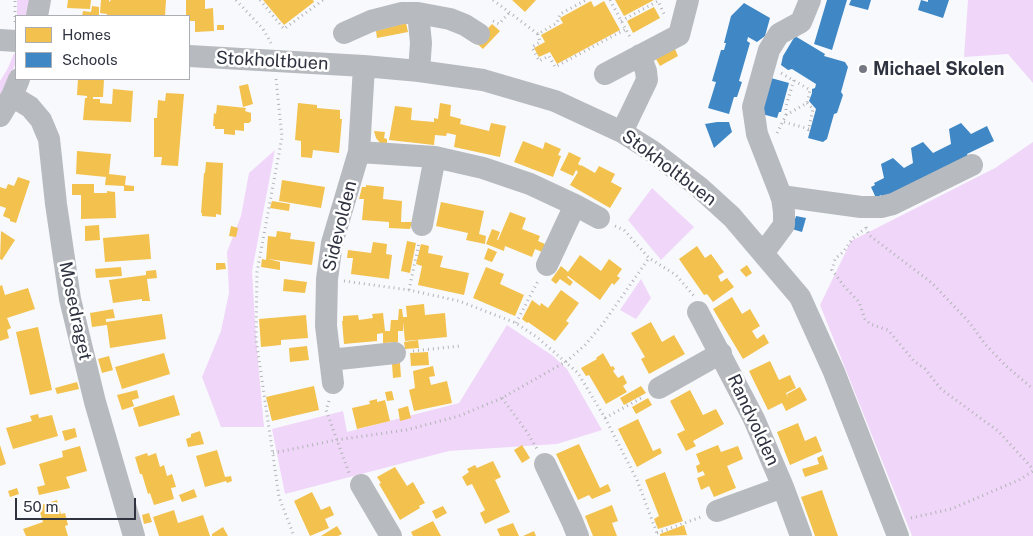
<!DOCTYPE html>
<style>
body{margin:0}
#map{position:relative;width:1033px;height:536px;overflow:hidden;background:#f8f9fd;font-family:"Public Sans",sans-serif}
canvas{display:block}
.legend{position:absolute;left:15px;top:15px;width:175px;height:65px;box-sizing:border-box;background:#fff;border:1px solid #acadb3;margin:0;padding:6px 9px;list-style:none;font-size:15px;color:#2f3340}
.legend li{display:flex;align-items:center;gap:10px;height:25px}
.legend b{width:25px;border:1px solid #acadb3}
.scale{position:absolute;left:15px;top:498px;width:121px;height:22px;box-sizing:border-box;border:2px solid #2f3340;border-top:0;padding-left:6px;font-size:15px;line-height:18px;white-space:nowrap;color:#2f3340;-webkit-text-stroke:4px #fff;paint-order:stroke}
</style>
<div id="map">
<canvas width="1033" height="536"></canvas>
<ul class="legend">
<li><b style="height:14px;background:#f2c14e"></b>Homes</li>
<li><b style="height:14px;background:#3f88c5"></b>Schools</li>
</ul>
<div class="scale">50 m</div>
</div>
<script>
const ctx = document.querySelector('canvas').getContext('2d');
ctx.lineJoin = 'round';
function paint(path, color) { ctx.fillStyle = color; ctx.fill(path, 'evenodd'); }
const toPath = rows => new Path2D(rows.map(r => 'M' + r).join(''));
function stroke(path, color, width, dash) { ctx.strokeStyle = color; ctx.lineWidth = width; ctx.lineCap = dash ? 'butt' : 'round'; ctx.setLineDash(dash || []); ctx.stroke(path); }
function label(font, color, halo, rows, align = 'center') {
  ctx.font = font + ' "Public Sans",sans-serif'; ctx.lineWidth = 5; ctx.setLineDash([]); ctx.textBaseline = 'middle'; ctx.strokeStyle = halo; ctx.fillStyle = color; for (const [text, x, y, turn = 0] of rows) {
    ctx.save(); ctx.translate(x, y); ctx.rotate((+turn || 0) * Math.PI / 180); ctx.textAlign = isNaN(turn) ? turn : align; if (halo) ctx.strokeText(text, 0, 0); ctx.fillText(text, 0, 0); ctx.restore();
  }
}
const green = toPath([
 [17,0,31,0,29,16,17,16],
 [968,0,1033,0,1033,83,1008,54,964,57],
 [14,53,16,56,16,62,0,102,0,81,8,68],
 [1033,142,1033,536,912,536,820,305,851,241,995,168],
 [275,150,252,271,256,339,264,427,221,427,202,377,221,331,229,293,227,252,241,216,249,173],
 [652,188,694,227,661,260,628,220],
 [641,279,651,298,636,319,620,310],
 [507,325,553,356,567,369,602,430,557,444,449,451,285,494,272,429,343,411,347,432,459,403]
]);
const homes = toPath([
 [68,0,91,0,90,9,67,8],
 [101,0,109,0,109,2,111,0,166,0,165,16,107,16,107,14,100,13],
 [186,0,205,0,205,9,213,8,214,31,195,32,195,21,189,21,189,16,186,16],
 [263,0,313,0,314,2,284,25],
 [512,0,536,0,525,12],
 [615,0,654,0,624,16],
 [591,1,594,7,604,1,620,30,557,64,550,52,539,57,534,48,545,42,541,35,563,23,560,18],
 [92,6,99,7,99,16,82,16,83,11,91,12],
 [654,7,660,18,633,33,627,21],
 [406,23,408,32,377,38,376,31],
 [492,24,500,31,483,49,475,42],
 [217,25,224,25,224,30,217,30],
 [675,49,678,56,660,66,656,59],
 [78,79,104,79,103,97,93,97,93,99,100,99,100,103,112,104,113,89,133,91,131,122,83,120,85,98,87,98,87,96,77,95],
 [248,84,253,104,243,107,239,86],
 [166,93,184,94,178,166,161,165,162,157,154,157,154,118,157,118,158,100,165,101],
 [298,103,317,105,317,108,340,110,340,119,342,119,339,153,313,150,312,158,301,157,301,141,295,140],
 [440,103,451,105,450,116,461,119,460,124,489,131,491,123,506,126,500,157,454,147,456,135,447,133,446,136,435,135,434,145,389,140,395,106,412,108,411,120,434,122,434,118,438,119],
 [217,105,246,108,245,111,251,113,251,121,249,123,244,123,244,131,235,130,235,135,224,134,224,129,215,129,215,126,213,126,214,113,216,114],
 [374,131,385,132,384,138,387,139,387,144,380,143,376,138],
 [523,141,543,149,545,142,561,149,558,155,561,156,553,177,514,162],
 [77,151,111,154,109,174,126,176,125,185,134,186,134,191,124,191,124,186,105,185,106,177,76,174],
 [569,152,581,158,578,164,581,166,581,165,595,173,599,166,615,174,611,182,622,188,610,208,570,185,578,172,576,170,573,176,560,170],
 [206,162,223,163,221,215,216,214,216,217,202,216,202,213,201,213,204,173,205,173],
 [18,177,30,181,16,223,10,221,10,219,3,216,6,208,0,206,0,187,6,189,8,184,14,186],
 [282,180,325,187,321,208,279,201],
 [72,184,94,184,94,193,107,193,107,191,115,192,116,218,81,219,81,195,72,195],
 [366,185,384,187,383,199,402,201,401,222,412,222,410,229,389,228,389,222,362,220,364,199,359,199,362,187,366,187],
 [272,201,290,204,289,211,270,208],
 [441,202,484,211,479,234,486,236,485,244,466,240,468,233,436,226],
 [510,212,526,218,522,229,540,236,538,241,545,244,542,252,535,249,532,257,505,246,504,251,486,244,492,229,500,232,497,240,498,240],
 [99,225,100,240,85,241,85,226],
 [231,226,238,228,236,237,229,236],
 [1,231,15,240,2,260,0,259],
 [277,231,291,233,290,239,315,242,312,265,268,259,280,262,280,270,261,267,262,259,266,260,268,236,276,237],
 [149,234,151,259,105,262,103,238],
 [407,241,416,243,410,273,401,271],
 [373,242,387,244,386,254,392,255,389,279,351,274,353,258,347,258,348,250,371,253],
 [421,244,429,246,428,253,443,256,440,267,469,273,464,295,418,285,422,266,416,264],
 [697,246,705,258,711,254,724,272,718,276,721,282,727,278,734,287,713,302,707,294,704,295,679,259],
 [488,248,497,252,492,262,484,259],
 [580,255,601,271,609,259,622,269,617,276,620,278,614,285,612,283,600,300,568,276,567,277,573,282,570,286,560,279,556,284,551,280,561,266,568,272],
 [216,263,225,263,226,269,216,270],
 [747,265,752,273,746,277,740,270],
 [121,267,122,276,96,278,95,269],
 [486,267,504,274,500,284,524,295,515,316,473,298],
 [156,270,157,278,147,279,150,301,142,301,142,299,113,303,109,280,146,275,146,271],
 [284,279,307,282,305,293,283,291],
 [2,285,5,295,28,288,35,309,7,318,11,328,7,330,9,338,0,341,0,286],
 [561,290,579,303,566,321,569,323,555,341,528,322,527,323,522,319,532,300,540,306,541,303,548,308],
 [732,297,742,314,750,309,760,326,752,331,757,339,764,334,769,343,743,359,713,309],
 [424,304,425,315,445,313,447,337,405,341,403,322,403,331,398,331,398,342,383,343,383,333,377,334,377,341,344,344,342,321,343,321,343,316,358,315,359,320,373,318,372,314,383,313,385,331,390,331,391,320,398,320,399,309,402,309,403,317,407,317,406,306],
 [113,309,115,318,106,319,106,322,162,314,166,339,110,348,107,325,92,327,90,313],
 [306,315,308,338,281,340,281,345,261,347,259,319],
 [651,322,662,342,674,335,685,354,649,374,641,359,645,357,631,333],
 [38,327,52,390,30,395,16,332],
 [418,340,419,348,405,349,404,342],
 [307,346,309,360,290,362,289,348],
 [428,352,429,365,411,366,410,353],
 [164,353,170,374,122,389,115,367],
 [603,353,611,367,613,366,615,369,613,371,618,378,623,375,627,383,623,386,627,392,606,404,589,375,586,376,581,368,597,359,596,358],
 [109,356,113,370,102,373,98,359],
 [770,361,779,380,790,375,796,388,786,393,788,398,787,394,800,387,807,400,786,411,782,403,768,410,749,371],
 [400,363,401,377,393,378,392,364],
 [433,366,435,376,429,377,431,385,447,381,452,403,414,411,409,390,415,388,413,371],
 [77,382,79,389,57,394,55,388],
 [314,386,319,410,272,421,266,397],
 [641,386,646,393,624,405,620,398],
 [137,390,139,398,132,400,134,406,122,410,117,395],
 [690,390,703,415,716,409,724,424,693,441,696,446,686,451,677,434,685,430,670,401],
 [392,391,394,400,387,401,385,392],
 [174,395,180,415,139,427,133,408],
 [648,398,652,405,636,414,632,407],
 [377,399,377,402,385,400,390,421,357,429,352,408,370,404,369,401],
 [408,406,411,418,400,421,398,409],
 [38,414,39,418,52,415,58,436,13,449,6,428,32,421,30,416],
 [638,419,653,451,660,448,662,453,637,467,618,429],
 [798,423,805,441,816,436,822,451,790,465,777,432],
 [75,428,77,437,65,441,62,431],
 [200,431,204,444,188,447,186,439,191,437,191,434],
 [579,444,600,488,608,484,611,491,592,499,589,495,578,500,556,454],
 [0,445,6,464,0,466],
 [522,445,530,458,522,463,514,450],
 [718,445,721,452,738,446,743,459,727,466,736,488,714,497,709,486,701,490,697,478,705,475,703,471,698,473,696,466,700,464,696,454],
 [80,446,87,471,66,477,70,488,39,495,37,487,45,485,39,464,63,457,62,451],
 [217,450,225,477,231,476,232,481,227,483,226,481,205,487,196,456],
 [147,453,148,456,156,453,160,467,164,465,167,476,172,474,176,487,171,488,174,499,154,505,150,493,148,494,142,474,140,474,135,457],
 [823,455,828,469,805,477,802,469,819,464,817,458],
 [493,461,501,477,495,480,510,512,485,524,480,513,485,510,472,484,467,486,462,477,469,472,467,469,475,465,477,468],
 [395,467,407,486,413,482,425,503,419,506,420,508,400,520,379,484,381,483,377,477],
 [665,472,683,521,658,529,654,519,659,516,645,480],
 [17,488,19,494,10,497,8,491],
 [194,489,197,497,182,502,179,495],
 [822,490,838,536,815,536,801,497],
 [312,492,321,510,330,506,334,515,325,519,329,528,310,536,294,501],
 [57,500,61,514,65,513,68,525,65,526,68,536,26,536,23,529,43,522,38,506],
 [612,505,618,521,612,523,617,536,593,536,585,516],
 [443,506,447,513,436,519,432,511],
 [174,510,178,523,203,515,210,536,159,536,153,517],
 [149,513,152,522,144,524,142,515],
 [433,521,441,536,413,536,411,532],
 [513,523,519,536,500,536,497,529],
 [684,525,687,535,660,536,660,534],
 [337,526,342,534,338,536,321,536],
 [223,527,228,536,212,536,212,534],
 [534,531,536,536,523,536]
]);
const schools = toPath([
 [827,0,847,0,832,50,814,44],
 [851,0,871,0,868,10,849,5],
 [921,0,928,2,928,0,949,0,943,18,918,10],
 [744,3,770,18,765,36,757,42,748,37,747,41,750,43,739,81,742,82,737,97,734,97,729,114,708,108,716,82,712,81,721,50,724,50,726,43,724,43,731,16],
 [795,36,825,54,824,56,845,62,848,67,841,92,843,95,837,113,834,114,827,139,823,142,808,138,816,109,809,101,812,93,812,89,815,88,816,84,792,69,788,70,781,65,783,56],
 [771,78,789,83,781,112,779,112,777,118,762,114],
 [717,122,729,122,732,132,714,148,705,124],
 [961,123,971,134,987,126,994,141,967,154,969,158,884,201,881,195,876,198,871,187,875,185,874,183,884,178,881,164,893,158,904,168,913,163,911,148,923,142,933,153,951,144,949,129],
 [796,216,806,218,802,232,792,229]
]);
const path = toPath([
 [236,0,263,29,271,43],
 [260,0,284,29,323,0],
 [493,0,538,34,557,23,560,14,586,0],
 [610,0,631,39],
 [493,21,499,24,509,13],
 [621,21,658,1,664,14],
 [15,22,15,0],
 [538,34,540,42,532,47,539,61,549,56,555,67,626,29],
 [276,79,282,137,257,272,256,339,279,497,294,536],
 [807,103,813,109,808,132],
 [786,115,786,106,794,80],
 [784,122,809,129],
 [777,133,786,115,807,103,810,90,781,73],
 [615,226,624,230,649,258,676,275,694,296],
 [866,227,869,235,932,283,969,322,985,344,1005,365,1033,389],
 [866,228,853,238,844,251,835,259,832,270,844,286,859,302,865,319,870,324,888,330,914,361,925,369,941,389,998,431,1033,469],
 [344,281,409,290,459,301,516,323,538,338,578,373,605,418,637,480,658,536],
 [409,290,419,243],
 [516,323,538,281],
 [413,351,460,346],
 [502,398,527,432,537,449],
 [329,401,326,410,349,473],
 [605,418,643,397],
 [273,453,336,440,406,430,459,416,502,398,567,361,585,345,602,325,649,258],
 [911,518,951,509,1019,480,1033,471],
 [657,533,701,517]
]);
const minor = toPath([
 [418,13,421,43,419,71],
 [37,16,40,0],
 [344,33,371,21,402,13,418,13,450,19,465,25,479,34],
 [0,40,16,41],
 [189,56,364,66,419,71,483,80,555,101,622,132,652,151,699,187,732,217,800,297,834,372,898,536],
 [605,74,679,35,688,0],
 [12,96,30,107,41,120,49,139,56,204,70,299,95,402,134,536],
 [0,116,12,96,19,79],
 [622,132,647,80,646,71,640,55],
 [359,152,435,157,483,168,530,184,575,205,599,218],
 [781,196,861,207,881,207,893,204,972,165],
 [422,225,435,157],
 [764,252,784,225,784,212,782,198,757,134,753,107,769,50,779,34,801,22,810,0],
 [547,265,575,205],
 [698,312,754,419,783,487,801,536],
 [330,360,395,353],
 [333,383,326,326,327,279,332,243,359,152,364,66],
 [659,388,721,353],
 [545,464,572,521,578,536],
 [361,485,391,536],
 [717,511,783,487]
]);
const markers = [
 [863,69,5,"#757882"]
];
const streetNames = [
 ["Stokholtbuen",272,61,3],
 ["Stokholtbuen",669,168,37],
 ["Sidevolden",340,226,-76],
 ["Mosedraget",75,311,78],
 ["Randvolden",753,420,65]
];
const poiNames = [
 ["Michael Skolen",873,69]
];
paint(green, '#f0d6f8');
paint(homes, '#f2c14e');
paint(schools, '#3f88c5');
stroke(path, '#b1b3b7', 3, [1, 4]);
stroke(minor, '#b7bbbf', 22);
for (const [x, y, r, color] of markers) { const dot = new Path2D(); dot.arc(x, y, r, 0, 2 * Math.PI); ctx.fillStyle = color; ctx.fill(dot); stroke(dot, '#fff', 2); }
label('18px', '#2f3340', '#fff', streetNames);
label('bold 18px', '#2f3340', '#fff', poiNames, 'left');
</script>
